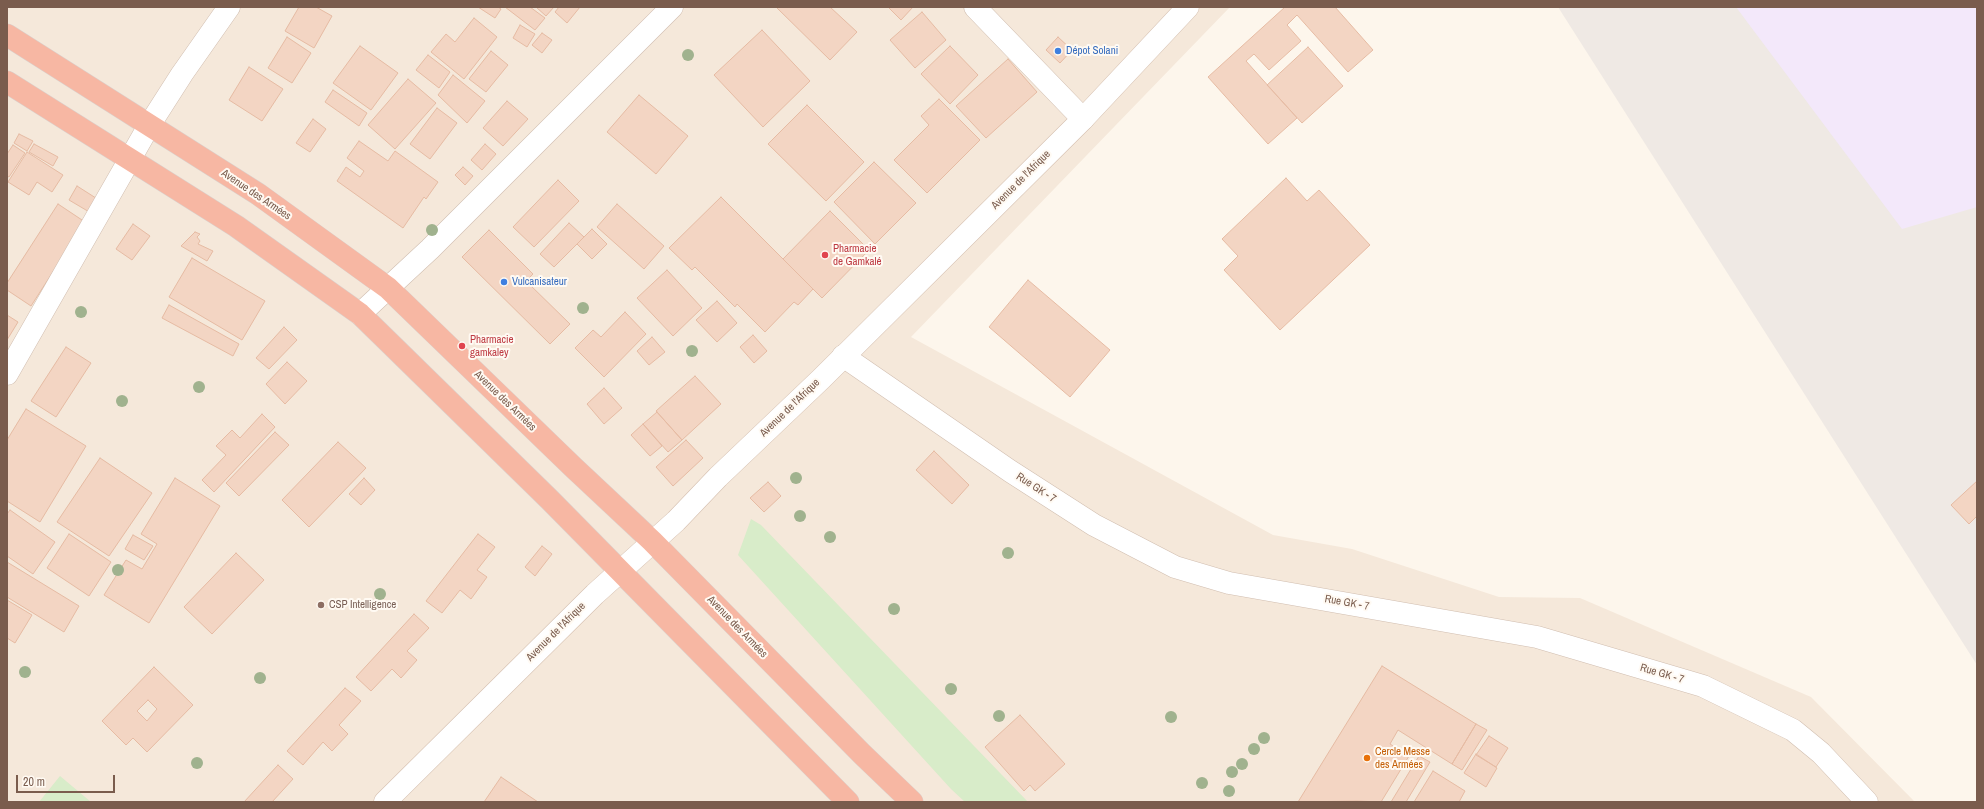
<!DOCTYPE html>
<meta charset="utf-8">
<style>
body{margin:0}
#map{position:relative;width:1984px;height:809px;overflow:hidden;background:#fdf6ec;font-family:"Archivo Narrow",sans-serif}
canvas{display:block}
.frame{position:absolute;inset:0;border:8px solid #7a5c4d;pointer-events:none}
.scale{position:absolute;left:16px;top:775px;width:99px;height:18px;box-sizing:border-box;border:2px solid #7a5c4d;border-top:0;padding-left:5px;font-size:12px;line-height:14px;white-space:nowrap;color:#7a5c4d;-webkit-text-stroke:3px #fffaf3;paint-order:stroke}
</style>
<div id="map">
<canvas width="1984" height="809"></canvas>
<div class="frame"></div>
<div class="scale">20 m</div>
</div>
<script>
const ctx = document.querySelector('canvas').getContext('2d');
ctx.lineJoin = 'round';
function paint(path, color) { ctx.fillStyle = color; ctx.fill(path, 'evenodd'); }
const toPath = rows => new Path2D(rows.map(r => 'M' + r).join(''));
function stroke(path, color, width, dash) { ctx.strokeStyle = color; ctx.lineWidth = width; ctx.lineCap = dash ? 'butt' : 'round'; ctx.setLineDash(dash || []); ctx.stroke(path); }
function label(font, color, halo, rows, align = 'center') {
  ctx.font = font + ' "Archivo Narrow",sans-serif'; ctx.lineWidth = 4; ctx.setLineDash([]); ctx.textBaseline = 'middle'; ctx.strokeStyle = halo; ctx.fillStyle = color; for (const [text, x, y, turn = 0] of rows) {
    ctx.save(); ctx.translate(x, y); ctx.rotate((+turn || 0) * Math.PI / 180); ctx.textAlign = isNaN(turn) ? turn : align; if (halo) ctx.strokeText(text, 0, 0); ctx.fillText(text, 0, 0); ctx.restore();
  }
}
const residential = toPath([
 [7,7,1230,7,911,337,1273,535,1352,549,1499,597,1580,598,1811,697,1915,802,7,802]
]);
const industrial = toPath([
 [1558,7,1977,7,1977,665,1763,329]
]);
const education = toPath([
 [1736,7,1977,7,1977,207,1902,229]
]);
const green = toPath([
 [751,519,761,525,1028,802,965,802,951,789,738,555],
 [60,776,91,802,39,802]
]);
const building = toPath([
 [299,7,316,7,332,16,314,48,285,31,299,7],
 [478,7,498,7,501,9,495,18,478,7],
 [505,7,530,7,545,18,535,30,505,7],
 [536,7,554,7,546,16,536,7],
 [559,7,580,7,567,23,555,12,559,7],
 [776,7,830,7,857,32,830,60,776,7],
 [888,7,913,7,901,20,888,7],
 [1285,7,1335,7,1373,50,1348,72,1297,15,1287,25,1301,41,1269,70,1254,54,1246,61,1297,118,1268,144,1208,77,1285,7],
 [922,12,946,40,915,68,890,40,922,12],
 [474,18,497,37,464,79,431,52,446,34,455,42,474,18],
 [520,25,535,34,527,47,513,38,520,25],
 [762,30,810,81,763,127,714,75,762,30],
 [542,33,552,40,542,53,532,45,542,33],
 [287,37,311,53,292,83,268,68,287,37],
 [1058,37,1072,50,1060,63,1046,50,1058,37],
 [360,46,398,73,371,110,333,83,360,46],
 [950,46,978,75,950,104,921,74,950,46],
 [1308,47,1343,86,1302,123,1267,85,1308,47],
 [491,51,508,65,486,92,469,79,491,51],
 [428,55,450,72,439,88,416,70,428,55],
 [1008,59,1037,92,986,138,956,106,1008,59],
 [249,67,283,89,262,121,229,100,249,67],
 [453,75,485,101,467,123,438,95,453,75],
 [408,79,436,103,395,149,368,125,408,79],
 [333,90,367,113,359,126,325,102,333,90],
 [639,95,688,136,656,174,607,132,639,95],
 [939,99,980,140,927,193,894,160,929,125,921,116,939,99],
 [507,101,528,119,503,146,483,128,507,101],
 [807,105,864,162,826,201,768,144,807,105],
 [437,108,457,123,430,159,410,144,437,108],
 [313,119,326,129,310,152,296,143,313,119],
 [19,134,33,141,27,151,14,143,19,134],
 [359,141,388,161,395,151,438,182,426,199,424,197,403,228,337,181,346,167,360,177,364,171,347,158,359,141],
 [34,144,58,157,53,166,29,152,34,144],
 [485,144,496,154,482,170,471,160,485,144],
 [13,145,25,153,9,177,7,176,7,154,13,145],
 [27,152,63,175,52,192,37,182,29,195,8,182,27,152],
 [874,162,916,203,875,244,834,202,874,162],
 [463,167,473,176,465,185,455,175,463,167],
 [1286,178,1307,201,1319,190,1370,245,1280,330,1224,270,1238,256,1222,239,1286,178],
 [558,180,579,201,534,247,513,227,558,180],
 [77,186,99,200,91,213,69,200,77,186],
 [721,197,813,289,798,305,794,302,765,332,737,304,735,307,695,267,692,270,669,248,721,197],
 [58,204,85,222,31,306,7,290,7,283,58,204],
 [617,204,664,246,644,269,597,227,617,204],
 [830,211,869,250,822,298,783,259,830,211],
 [569,223,584,237,554,267,540,254,569,223],
 [133,224,150,236,132,260,116,249,133,224],
 [592,229,607,244,592,259,577,244,592,229],
 [489,230,533,274,526,281,570,324,550,344,462,257,489,230],
 [195,232,200,234,197,237,200,241,198,244,213,251,207,261,181,246,195,232],
 [192,258,265,301,242,340,169,297,192,258],
 [667,270,702,308,673,336,637,298,667,270],
 [1028,280,1110,350,1070,397,989,327,1028,280],
 [717,301,737,323,717,342,696,320,717,301],
 [169,305,239,344,233,356,162,318,169,305],
 [625,312,646,334,604,377,575,348,593,330,601,337,625,312],
 [7,315,18,322,7,340,7,315],
 [284,327,297,340,269,369,256,358,284,327],
 [753,335,767,351,754,363,740,347,753,335],
 [652,337,665,352,649,365,637,351,652,337],
 [66,347,91,363,56,417,31,401,66,347],
 [287,362,307,381,285,404,266,384,287,362],
 [695,376,721,404,682,440,656,411,695,376],
 [604,388,622,408,604,424,587,404,604,388],
 [26,409,86,446,40,522,7,501,7,440,26,409],
 [657,412,682,440,668,452,643,424,657,412],
 [262,414,275,427,214,492,202,480,226,455,216,446,232,430,240,438,262,414],
 [643,424,662,446,650,456,631,435,643,424],
 [275,432,289,445,239,496,226,483,275,432],
 [686,440,703,458,673,486,656,467,686,440],
 [338,442,366,468,309,527,282,500,338,442],
 [934,451,969,485,952,504,916,470,934,451],
 [100,458,152,493,109,556,57,522,100,458],
 [175,478,220,506,149,623,104,595,126,560,142,569,157,544,141,534,175,478],
 [364,478,375,490,361,505,349,494,364,478],
 [1977,481,1977,516,1969,524,1951,505,1977,481],
 [768,482,781,496,764,512,750,498,768,482],
 [10,510,55,542,33,574,7,556,7,514,10,510],
 [69,534,111,562,89,596,47,568,69,534],
 [478,534,495,547,477,570,487,577,471,599,460,590,442,613,426,601,478,534],
 [133,535,153,546,144,560,125,549,133,535],
 [542,546,552,554,535,576,525,567,542,546],
 [236,553,264,580,212,634,184,607,236,553],
 [7,562,79,606,64,632,7,597,7,562],
 [7,600,32,615,15,643,7,638,7,600],
 [414,614,429,628,407,651,417,660,401,678,392,669,371,691,356,677,414,614],
 [1382,666,1476,724,1452,764,1398,730,1390,744,1409,756,1381,802,1357,801,1298,802,1382,666],
 [154,667,193,705,147,752,133,738,126,745,102,721,154,667],
 [148,700,157,709,147,721,137,711,148,700],
 [345,688,361,701,339,725,348,734,332,751,323,742,303,765,287,751,345,688],
 [1020,715,1065,764,1035,791,1030,785,1024,791,985,747,1020,715],
 [1476,724,1487,730,1462,770,1452,764,1476,724],
 [1489,736,1508,748,1496,767,1476,755,1489,736],
 [1476,754,1497,768,1486,787,1464,773,1476,754],
 [1419,756,1430,762,1406,802,1391,802,1419,756],
 [278,765,293,779,272,802,244,802,278,765],
 [1433,771,1465,791,1459,802,1414,802,1433,771],
 [501,777,538,802,484,802,501,777]
]);
const street = toPath([
 [975,7,1083,119],
 [360,314,430,249,672,7],
 [843,356,1010,471,1094,525,1175,567,1229,583,1537,637,1703,686,1793,730,1821,753,1867,802],
 [7,374,150,124,182,74,229,7]
]);
const secondary = toPath([
 [385,802,595,594,676,521,718,477,821,379,1083,119,1188,7]
]);
const highway = toPath([
 [7,35,258,194,388,288,573,467,652,541,862,754,912,802],
 [7,82,236,226,360,314,550,500,848,802]
]);
const trees = [
 [688,55],
 [432,230],
 [583,308],
 [81,312],
 [692,351],
 [199,387],
 [122,401],
 [796,478],
 [800,516],
 [830,537],
 [1008,553],
 [118,570],
 [380,594],
 [894,609],
 [25,672],
 [260,678],
 [951,689],
 [999,716],
 [1171,717],
 [1264,738],
 [1254,749],
 [197,763],
 [1242,764],
 [1232,772],
 [1202,783],
 [1229,791]
];
const markers = [
 [1058,51,4,"#3f7fe0"],
 [825,255,4,"#e0444e"],
 [504,282,4,"#3f7fe0"],
 [462,346,4,"#e0444e"],
 [321,605,4,"#8d6e63"],
 [1367,758,4,"#e8710a"]
];
const shopNames = [
 ["Dépot Solani",1066,51],
 ["Vulcanisateur",512,282]
];
const streetNames = [
 ["Avenue de l'Afrique",1021,180,-45],
 ["Avenue des Armées",256,195,34],
 ["Avenue des Armées",505,401,44],
 ["Avenue de l'Afrique",790,408,-44],
 ["Rue GK - 7",1036,488,33],
 ["Rue GK - 7",1347,603,10],
 ["Avenue des Armées",737,627,46],
 ["Avenue de l'Afrique",556,632,-45],
 ["Rue GK - 7",1662,674,16]
];
const healthNames = [
 ["Pharmacie",833,249],
 ["de Gamkalé",833,262],
 ["Pharmacie",470,340],
 ["gamkaley",470,353]
];
const educationNames = [
 ["CSP Intelligence",329,605]
];
const foodNames = [
 ["Cercle Messe",1375,752],
 ["des Armées",1375,765]
];
paint(residential, '#f5e8da');
paint(industrial, '#efe9e4');
paint(education, '#f3e8fa');
paint(green, '#d8ecc9');
paint(building, '#f3d5c3');
stroke(building, '#e6bba3', 1);
stroke(street, '#d1beb0', 23);
stroke(secondary, '#d6c0b0', 23);
stroke(highway, '#dad1cd', 23);
stroke(street, '#fff', 22);
stroke(secondary, '#fff', 22);
stroke(highway, '#f7b7a3', 22);
ctx.fillStyle = '#a0b28e';
for (const [x, y] of trees) { ctx.beginPath(); ctx.arc(x, y, 6, 0, 2 * Math.PI); ctx.fill(); }
for (const [x, y, r, color] of markers) { const dot = new Path2D(); dot.arc(x, y, r, 0, 2 * Math.PI); ctx.fillStyle = color; ctx.fill(dot); stroke(dot, '#fffaf3', 1.5); }
label('11px', '#366cbe', '#fffaf3', shopNames, 'left');
label('11px', '#7a5c4d', '#fffaf3', streetNames);
label('11px', '#be3a42', '#fffaf3', healthNames, 'left');
label('11px', '#785e54', '#fffaf3', educationNames, 'left');
label('11px', '#c56008', '#fffaf3', foodNames, 'left');
</script>
